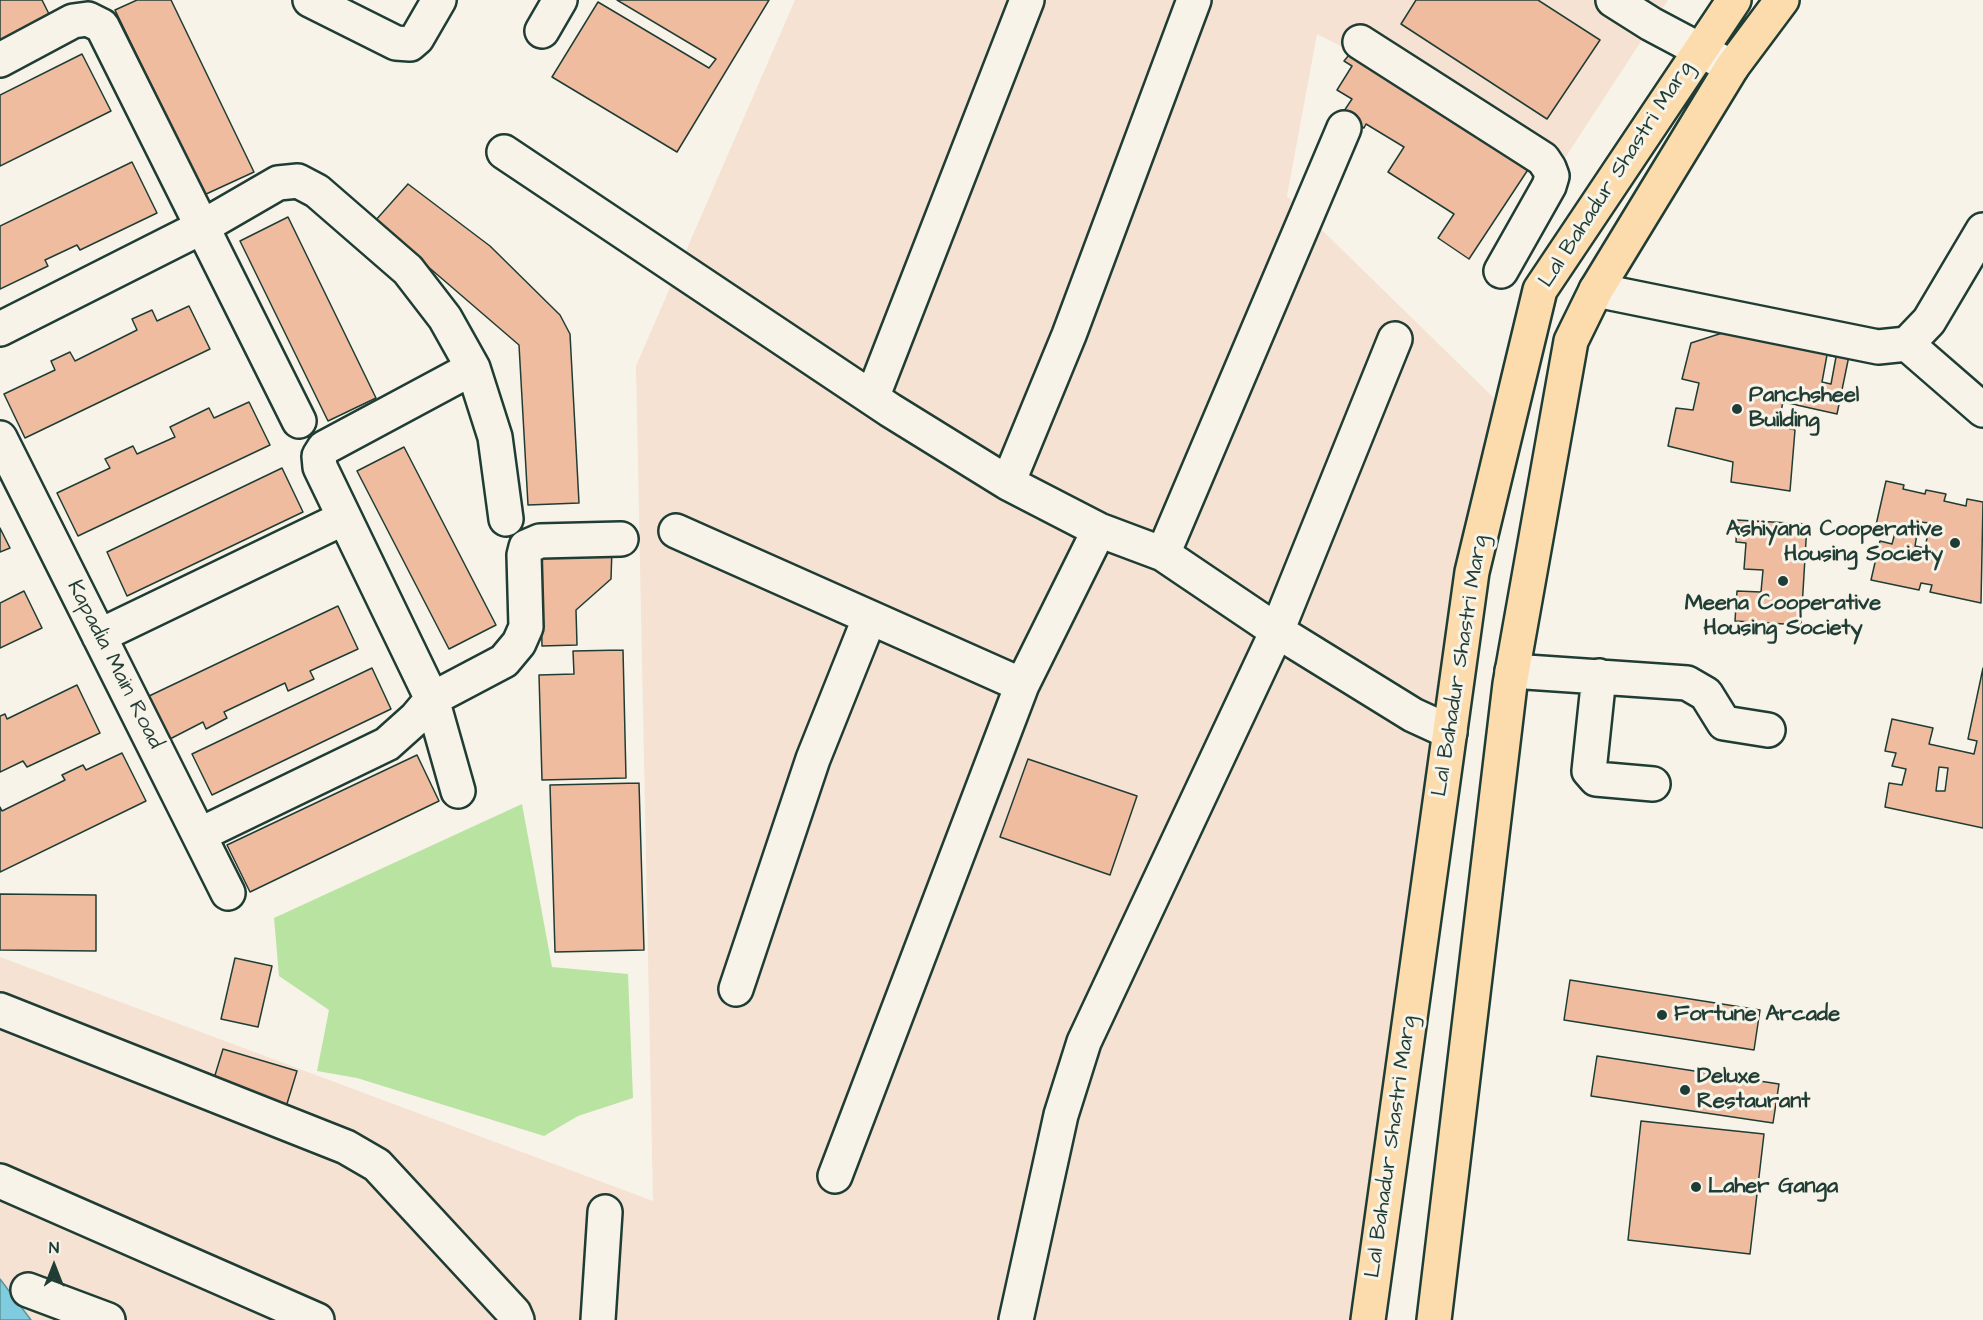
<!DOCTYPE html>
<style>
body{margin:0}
#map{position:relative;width:1983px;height:1320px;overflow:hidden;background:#f7f3e8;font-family:"Architects Daughter",sans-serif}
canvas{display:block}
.north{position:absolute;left:24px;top:1236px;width:60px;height:60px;-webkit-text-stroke:4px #f7f3e8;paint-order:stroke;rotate:0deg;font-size:16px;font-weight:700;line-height:24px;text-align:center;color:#1f3d34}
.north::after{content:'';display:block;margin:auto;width:21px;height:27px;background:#1f3d34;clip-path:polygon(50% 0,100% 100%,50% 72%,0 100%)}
</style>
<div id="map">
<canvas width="1983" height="1320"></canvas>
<div class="north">N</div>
</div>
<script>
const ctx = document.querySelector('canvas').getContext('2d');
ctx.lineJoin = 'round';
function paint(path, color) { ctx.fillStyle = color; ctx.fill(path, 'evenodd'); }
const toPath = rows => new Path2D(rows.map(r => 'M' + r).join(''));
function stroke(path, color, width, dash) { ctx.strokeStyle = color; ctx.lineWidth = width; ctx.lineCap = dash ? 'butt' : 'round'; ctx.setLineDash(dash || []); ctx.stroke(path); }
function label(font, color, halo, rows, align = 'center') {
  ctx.font = font + ' "Architects Daughter",sans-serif'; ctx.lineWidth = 6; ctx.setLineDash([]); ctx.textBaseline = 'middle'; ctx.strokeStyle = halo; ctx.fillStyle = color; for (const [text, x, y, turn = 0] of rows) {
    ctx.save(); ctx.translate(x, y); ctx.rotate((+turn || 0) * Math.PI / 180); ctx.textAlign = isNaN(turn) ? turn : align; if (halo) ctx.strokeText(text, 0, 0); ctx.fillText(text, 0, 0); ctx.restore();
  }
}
const built = toPath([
 [795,0,1668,0,1563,161,1317,34,1287,196,1498,402,1360,1320,31,1320,0,1279,0,957,653,1201,636,366]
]);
const green = toPath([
 [522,804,552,967,628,974,633,1098,578,1116,544,1136,357,1078,317,1071,329,1010,279,976,274,918]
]);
const water = toPath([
 [0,1279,31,1320,0,1320,0,1279]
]);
const building = toPath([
 [0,0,42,0,50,16,0,40,0,0],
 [137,0,171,0,254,172,204,195,115,10,137,0],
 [617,0,769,0,677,152,552,77,598,2,709,68,716,59,617,0],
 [1416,0,1538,0,1600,40,1547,119,1401,24,1416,0],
 [1354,49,1535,159,1469,259,1438,238,1454,214,1388,172,1404,147,1366,124,1364,128,1342,114,1352,99,1337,90,1352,66,1344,61,1354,49],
 [82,54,111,111,0,166,0,95,82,54],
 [132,162,157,213,80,250,77,245,45,260,48,266,0,289,0,226,132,162],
 [408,184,490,246,560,315,570,334,579,503,528,505,519,345,375,221,408,184],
 [288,217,376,398,328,421,240,241,288,217],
 [189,306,210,349,25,438,4,394,55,370,51,361,70,352,75,361,137,330,132,319,152,310,157,321,189,306],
 [1741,327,1850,351,1837,414,1783,402,1778,425,1795,430,1790,491,1731,482,1733,462,1668,446,1676,408,1693,410,1699,383,1682,379,1691,343,1741,327],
 [1827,355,1836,357,1831,384,1822,382,1827,355],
 [249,402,270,445,78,536,57,493,110,468,105,459,133,446,137,454,175,437,170,427,209,408,214,418,249,402],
 [404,447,496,625,449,649,357,471,404,447],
 [282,468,303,512,127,596,107,552,282,468],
 [1886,481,1904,485,1903,489,1925,494,1926,490,1946,494,1944,501,1966,506,1967,499,1983,502,1981,603,1930,592,1932,585,1921,583,1919,590,1871,580,1880,541,1892,544,1896,529,1876,525,1886,481],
 [1919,522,1930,523,1925,548,1915,546,1919,522],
 [1737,520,1807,524,1801,625,1735,621,1737,591,1761,592,1763,570,1744,569,1746,543,1736,542,1737,520],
 [0,528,10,548,0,552,0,528],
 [612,548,611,579,576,610,577,645,542,646,540,550,612,548],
 [24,591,42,628,0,648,0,603,24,591],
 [338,606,358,649,310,671,314,679,288,691,285,683,224,712,227,718,206,729,203,722,168,740,147,697,338,606],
 [623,650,626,778,542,780,539,675,574,674,573,651,623,650],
 [372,668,391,709,212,795,192,754,372,668],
 [1983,668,1983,828,1885,807,1889,783,1902,785,1906,769,1892,766,1896,753,1885,751,1892,719,1933,728,1929,744,1974,754,1977,741,1968,739,1983,668],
 [1939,767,1948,768,1945,791,1936,791,1939,767],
 [77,685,100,733,27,767,23,761,0,772,0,716,5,714,7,719,77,685],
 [122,753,146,801,0,872,0,807,2,811,65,780,62,775,83,765,86,770,122,753],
 [417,755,439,801,250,892,227,845,417,755],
 [1028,759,1137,796,1110,875,1000,837,1028,759],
 [639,783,644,950,555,952,550,785,639,783],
 [0,894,96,895,96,951,0,950,0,894],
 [235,958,272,966,258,1027,221,1019,235,958],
 [1570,980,1760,1010,1754,1050,1564,1020,1570,980],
 [223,1049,297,1071,286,1107,212,1085,223,1049],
 [1597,1056,1779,1084,1773,1123,1591,1096,1597,1056],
 [1641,1121,1764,1134,1750,1254,1628,1240,1641,1121]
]);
const minor = toPath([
 [310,0,396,43,410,44,417,38,439,0],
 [1613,0,1651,24,1732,67],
 [542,31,560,0],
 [1360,42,1543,159,1549,168,1552,176,1549,186,1501,271],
 [0,60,73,21,88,19,102,26,299,421],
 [504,152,890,410,1008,483,1099,530,1163,554,1277,631,1413,715,1450,732],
 [1596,290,1878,347,1907,344,1929,321,1983,230],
 [0,329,202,227,278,183,298,181,317,191,408,270,445,318,473,368,495,437,506,519],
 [1907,344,1983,410],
 [872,398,1027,0],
 [0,438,228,893],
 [1008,483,1069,335,1194,0],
 [676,531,1022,685],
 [1163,554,1344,128],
 [99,636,344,518],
 [1512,671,1687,683,1706,694,1724,723,1768,730],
 [1599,676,1589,771,1596,779,1653,784],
 [458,791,432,699,320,467,319,456,324,448,473,368],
 [199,835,387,744,416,718,432,699,504,661,519,643,526,627,524,555,526,547,540,541,621,539],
 [736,989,813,759,869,619],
 [0,1010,346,1147,377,1165,514,1313,517,1320],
 [835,1176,1022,685,1099,530],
 [0,1181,317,1320],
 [28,1290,108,1320],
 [598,1320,605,1212],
 [1016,1320,1061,1115,1084,1042,1277,631,1395,339]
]);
const major = toPath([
 [1368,1320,1472,572,1540,290,1734,0],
 [1434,1320,1510,684,1571,341,1596,290,1732,67,1782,0]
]);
const markers = [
 [1737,409,6,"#1f3d34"],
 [1955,543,6,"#1f3d34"],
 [1783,581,6,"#1f3d34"],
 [1662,1015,6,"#1f3d34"],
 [1685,1090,6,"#1f3d34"],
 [1696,1187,6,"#1f3d34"]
];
const streetNames = [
 ["Lal Bahadur Shastri Marg",1617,175,-57],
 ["Kapadia Main Road",114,665,63],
 ["Lal Bahadur Shastri Marg",1461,666,-81],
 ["Lal Bahadur Shastri Marg",1392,1147,-82]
];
const poiNames = [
 ["Panchsheel",1749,396],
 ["Building",1749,421],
 ["Ashiyana Cooperative",1943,530,"right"],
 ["Housing Society",1943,555,"right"],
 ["Meena Cooperative",1783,604,"center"],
 ["Housing Society",1783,629,"center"],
 ["Fortune Arcade",1674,1015],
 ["Deluxe",1697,1077],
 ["Restaurant",1697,1102],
 ["Laher Ganga",1708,1187]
];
paint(built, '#f5e2d2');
paint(green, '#b9e3a0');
paint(water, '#80ccdf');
stroke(water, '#59939b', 1.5);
paint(building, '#efbca0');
stroke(building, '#1f3d34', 1.5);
stroke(minor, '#1f3d34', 38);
stroke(major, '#1f3d34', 38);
stroke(minor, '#f7f3e8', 33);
stroke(major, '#fcdcac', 33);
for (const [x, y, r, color] of markers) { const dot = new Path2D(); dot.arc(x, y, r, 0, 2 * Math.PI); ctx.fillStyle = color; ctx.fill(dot); stroke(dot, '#f7f3e8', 2); }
label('22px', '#1f3d34', '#f7f3e8', streetNames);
label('bold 22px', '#1f3d34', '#f7f3e8', poiNames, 'left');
</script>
